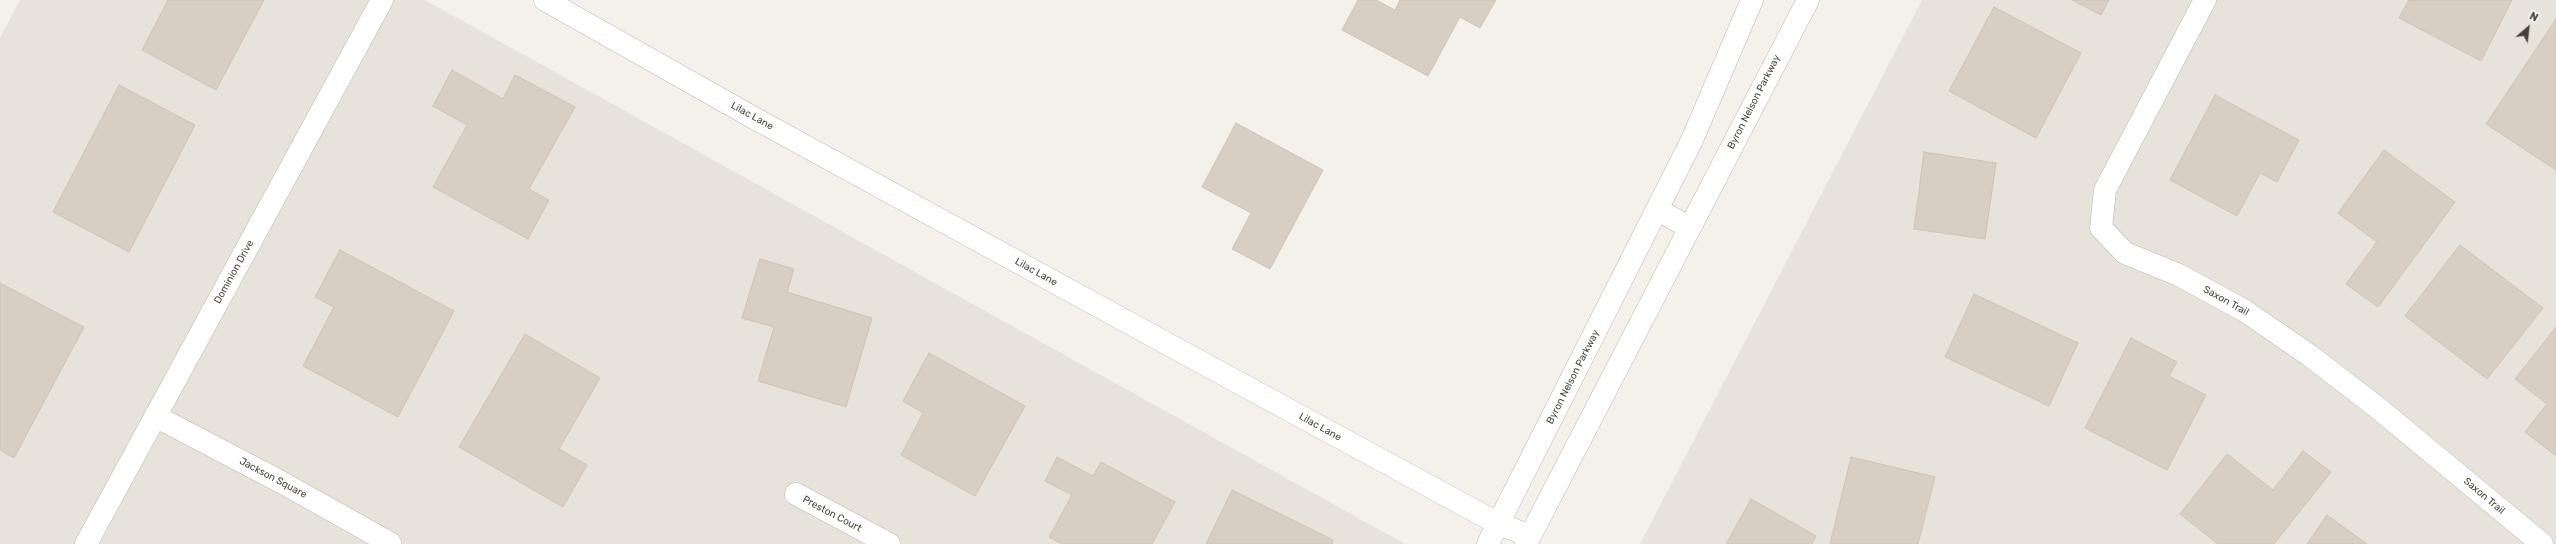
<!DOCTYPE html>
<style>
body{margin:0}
#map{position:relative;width:2556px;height:544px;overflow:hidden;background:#f4f1eb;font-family:Rubik,sans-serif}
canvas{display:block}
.north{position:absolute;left:2508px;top:8px;width:40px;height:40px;-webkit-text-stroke:3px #fff;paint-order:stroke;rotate:28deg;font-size:11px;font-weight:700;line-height:16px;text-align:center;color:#474239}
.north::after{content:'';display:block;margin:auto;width:14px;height:18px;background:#474239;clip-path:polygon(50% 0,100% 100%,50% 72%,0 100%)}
</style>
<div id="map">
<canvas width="2556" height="544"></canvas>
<div class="north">N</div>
</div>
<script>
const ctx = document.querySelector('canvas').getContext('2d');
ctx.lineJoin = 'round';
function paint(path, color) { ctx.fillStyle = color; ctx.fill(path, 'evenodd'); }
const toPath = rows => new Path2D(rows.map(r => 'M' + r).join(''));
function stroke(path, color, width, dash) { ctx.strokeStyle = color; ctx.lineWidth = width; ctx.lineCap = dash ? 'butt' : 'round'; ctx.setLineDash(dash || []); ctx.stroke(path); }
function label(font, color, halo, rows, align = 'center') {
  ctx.font = font + ' Rubik,sans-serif'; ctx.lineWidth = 3; ctx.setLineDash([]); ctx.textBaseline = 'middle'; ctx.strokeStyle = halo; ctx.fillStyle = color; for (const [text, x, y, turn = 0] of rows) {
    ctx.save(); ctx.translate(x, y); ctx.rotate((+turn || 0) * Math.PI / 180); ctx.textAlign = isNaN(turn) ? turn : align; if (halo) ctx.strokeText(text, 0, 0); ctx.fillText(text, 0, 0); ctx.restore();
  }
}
const residential = toPath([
 [20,0,425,0,1405,544,0,544,0,38],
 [1922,0,2556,0,2556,544,1640,544]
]);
const building = toPath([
 [168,0,264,0,216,90,142,50,168,0],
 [1358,0,1376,0,1395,10,1400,0,1496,0,1480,28,1460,17,1428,76,1342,30,1358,0],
 [2072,0,2109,0,2101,15,2072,0],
 [2409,0,2512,0,2481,61,2399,18,2409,0],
 [1994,7,2081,53,2036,138,1949,91,1994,7],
 [2556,19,2556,170,2486,124,2556,19],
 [452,70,503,99,515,75,575,107,529,189,549,200,528,239,433,187,467,125,433,106,452,70],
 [119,85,195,125,129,252,53,212,119,85],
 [2215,95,2299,140,2277,182,2260,173,2237,216,2170,180,2215,95],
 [1236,123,1323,170,1270,269,1232,249,1251,213,1202,187,1236,123],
 [2384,150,2455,202,2378,307,2346,284,2377,242,2338,213,2384,150],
 [1924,152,1996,163,1985,239,1914,229,1924,152],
 [2460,245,2543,308,2487,379,2405,316,2460,245],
 [340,250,454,311,398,417,303,366,334,307,315,297,340,250],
 [760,259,794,269,787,292,872,318,846,407,758,381,774,327,742,318,760,259],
 [0,283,84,327,14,458,0,450,0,283],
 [1974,294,2078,343,2049,406,1945,357,1974,294],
 [2556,327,2556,454,2555,455,2525,432,2547,404,2515,379,2556,327],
 [525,334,600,378,559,449,587,465,563,507,459,447,525,334],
 [2131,338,2177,362,2169,376,2206,395,2167,470,2085,428,2131,338],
 [929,353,1025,406,975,496,901,455,923,413,903,401,929,353],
 [2303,451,2331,472,2274,544,2218,544,2180,514,2227,454,2273,490,2303,451],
 [1057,457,1093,476,1101,462,1175,502,1152,544,1062,544,1049,537,1072,495,1045,481,1057,457],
 [1851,457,1935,477,1918,544,1830,544,1851,457],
 [1232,490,1333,540,1332,544,1206,544,1232,490],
 [1751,499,1816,536,1812,544,1726,544,1751,499],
 [2327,515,2367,544,2307,544,2327,515]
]);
const minor = toPath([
 [545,0,754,118,1208,366,1499,524,1530,536],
 [2205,0,2105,190,2101,228,2125,253,2179,275,2245,311,2309,355,2378,408,2542,544],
 [1657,210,1689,227],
 [155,416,281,482,390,543],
 [796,494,889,544],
 [86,544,382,0],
 [1488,544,1692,140,1752,0],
 [1526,544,1808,0]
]);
const streetNames = [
 ["Byron Nelson Parkway",1754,102,-63],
 ["Lilac Lane",752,116,29],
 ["Dominion Drive",234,272,-61],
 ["Lilac Lane",1036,272,29],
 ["Saxon Trail",2226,301,29],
 ["Byron Nelson Parkway",1573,377,-63],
 ["Lilac Lane",1320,427,29],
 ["Jackson Square",273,478,28],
 ["Saxon Trail",2484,496,40],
 ["Preston Court",832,514,28]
];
paint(residential, '#e7e3da');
paint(building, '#d7cfc4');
stroke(building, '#cec4b5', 1);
stroke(minor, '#beb8ae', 23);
stroke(minor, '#fff', 22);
label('10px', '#474239', '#fff', streetNames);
</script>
